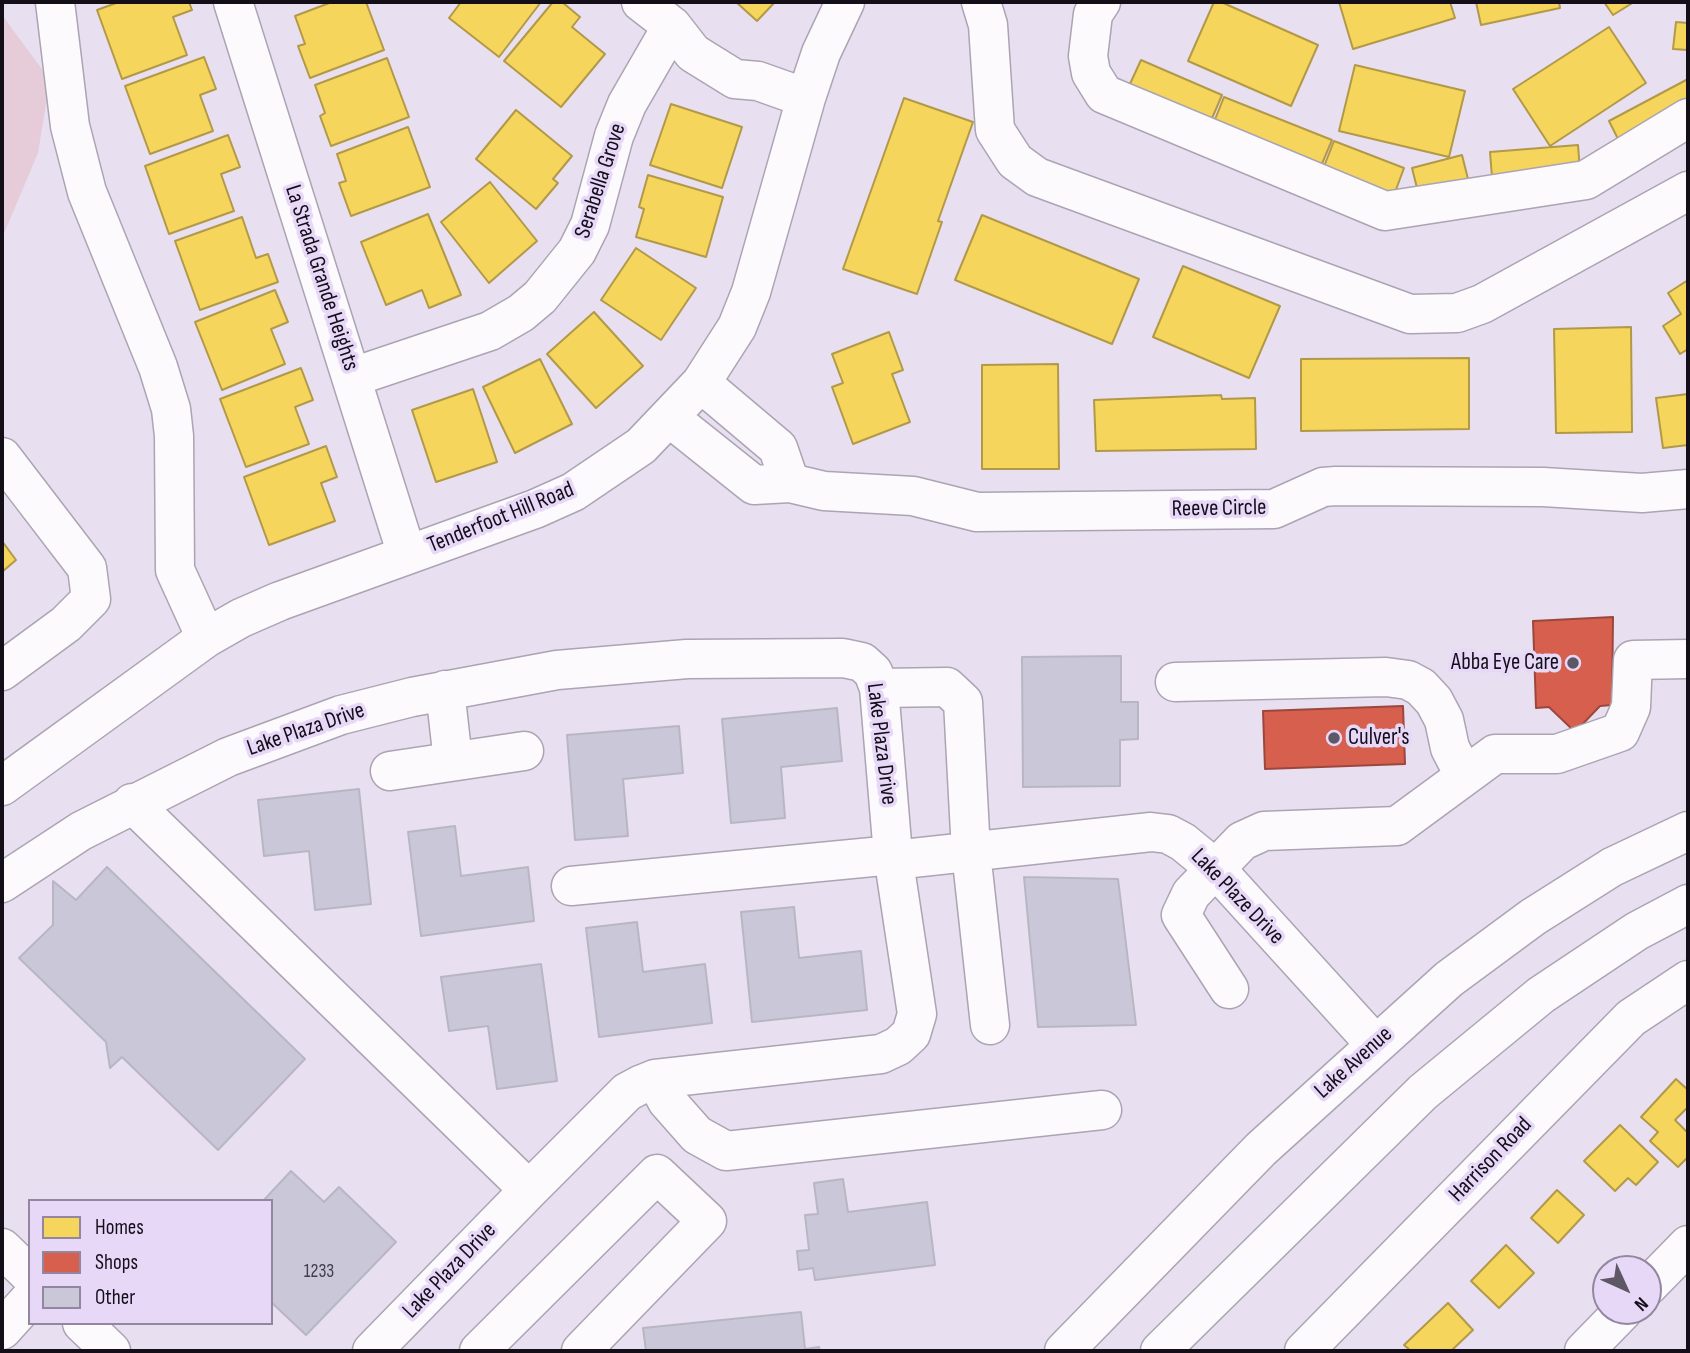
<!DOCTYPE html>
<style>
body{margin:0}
#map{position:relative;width:1690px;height:1353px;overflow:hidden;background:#e8dff1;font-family:"Sofia Sans Condensed",sans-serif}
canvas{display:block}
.frame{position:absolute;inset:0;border:4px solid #140e19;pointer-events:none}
.legend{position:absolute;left:28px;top:1199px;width:245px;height:126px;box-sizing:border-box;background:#e7d8f8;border:2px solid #93879f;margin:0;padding:9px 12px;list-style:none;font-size:21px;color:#140e19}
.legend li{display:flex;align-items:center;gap:14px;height:35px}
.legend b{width:35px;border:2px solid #93879f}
.north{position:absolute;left:1592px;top:1255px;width:70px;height:70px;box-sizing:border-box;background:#e7d8f8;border:2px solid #93879f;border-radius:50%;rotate:135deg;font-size:19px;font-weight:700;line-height:28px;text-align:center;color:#140e19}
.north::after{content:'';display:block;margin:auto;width:24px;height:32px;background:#5e5765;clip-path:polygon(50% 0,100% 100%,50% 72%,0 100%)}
</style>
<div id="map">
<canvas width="1690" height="1353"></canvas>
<div class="frame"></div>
<ul class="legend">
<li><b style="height:19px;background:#f6d55c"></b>Homes</li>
<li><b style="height:19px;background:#d6604d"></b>Shops</li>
<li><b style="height:19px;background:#cac8d8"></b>Other</li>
</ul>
<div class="north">N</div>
</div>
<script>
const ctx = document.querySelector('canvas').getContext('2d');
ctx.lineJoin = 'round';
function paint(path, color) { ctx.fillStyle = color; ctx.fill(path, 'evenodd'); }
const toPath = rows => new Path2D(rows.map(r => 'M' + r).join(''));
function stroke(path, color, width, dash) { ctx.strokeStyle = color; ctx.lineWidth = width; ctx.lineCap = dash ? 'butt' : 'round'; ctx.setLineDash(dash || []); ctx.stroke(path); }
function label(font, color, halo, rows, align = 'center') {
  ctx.font = font + ' "Sofia Sans Condensed",sans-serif'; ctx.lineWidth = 7; ctx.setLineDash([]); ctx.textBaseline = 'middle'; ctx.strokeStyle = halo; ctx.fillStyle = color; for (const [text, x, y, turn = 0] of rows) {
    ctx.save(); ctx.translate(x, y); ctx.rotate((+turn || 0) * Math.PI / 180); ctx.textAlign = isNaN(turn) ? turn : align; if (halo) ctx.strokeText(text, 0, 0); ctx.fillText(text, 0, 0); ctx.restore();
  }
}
const green = toPath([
 [2,15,50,80,38,153,2,238]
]);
const homes = toPath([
 [119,2,189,2,192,10,173,17,187,55,122,79,97,10,119,2],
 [332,2,366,2,384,50,310,78,298,46,305,44,295,16,332,2],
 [461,2,541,2,499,57,449,18,461,2],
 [553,2,562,2,580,17,572,27,605,54,561,107,504,61,553,2],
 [736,2,775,2,757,21,736,2],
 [1214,2,1221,2,1318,45,1291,106,1188,61,1214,2],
 [1339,2,1450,2,1455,18,1353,49,1339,2],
 [1476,2,1559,2,1560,8,1481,25,1476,2],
 [1604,2,1634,2,1613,15,1604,2],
 [1676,22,1688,23,1688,50,1673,49,1676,22],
 [1609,27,1646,83,1550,146,1513,89,1609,27],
 [204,57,216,89,200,95,213,131,150,154,125,86,204,57],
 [387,58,409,117,331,146,320,116,325,113,315,85,387,58],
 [1141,60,1222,95,1210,123,1129,86,1141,60],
 [1355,65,1465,91,1449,157,1339,131,1355,65],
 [1688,79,1688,106,1620,143,1609,121,1688,79],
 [1224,97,1332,140,1321,166,1214,122,1224,97],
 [904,98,973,122,938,221,942,222,917,294,843,269,904,98],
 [671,104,742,127,722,188,650,165,671,104],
 [516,110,572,156,553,179,558,183,536,209,476,159,516,110],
 [408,127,430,187,351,216,339,183,346,181,337,154,408,127],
 [228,135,240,167,221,174,234,211,169,234,145,166,228,135],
 [1334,141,1404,168,1394,195,1323,169,1334,141],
 [1578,145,1580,171,1492,177,1490,152,1578,145],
 [1462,155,1469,183,1419,196,1412,168,1462,155],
 [648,175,723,197,706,257,636,237,644,209,639,207,648,175],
 [490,182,537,241,489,283,441,222,490,182],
 [428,214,461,295,429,308,422,290,386,305,361,242,428,214],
 [982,215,1139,279,1112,344,955,280,982,215],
 [242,217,256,258,268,254,278,282,200,310,175,241,242,217],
 [636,248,696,288,661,340,601,300,636,248],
 [1183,266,1280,306,1249,378,1153,337,1183,266],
 [1688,280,1688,349,1680,354,1663,326,1681,314,1668,293,1688,280],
 [275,290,288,322,271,329,285,364,222,390,195,322,275,290],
 [594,312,643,366,596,408,547,354,594,312],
 [1631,327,1632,432,1556,433,1554,329,1631,327],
 [889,332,903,370,892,374,910,422,853,444,832,387,843,383,832,354,889,332],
 [1469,358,1469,429,1301,431,1301,359,1469,358],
 [540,359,572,424,515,453,483,387,540,359],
 [1058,364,1059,469,982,469,982,365,1058,364],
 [301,368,313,400,295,407,309,444,246,467,220,399,301,368],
 [473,389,497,462,436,482,412,410,473,389],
 [1688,394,1688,445,1663,448,1656,398,1688,394],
 [1221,395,1222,399,1255,398,1256,449,1096,451,1094,400,1221,395],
 [326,446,337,477,321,483,335,521,269,545,244,477,326,446],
 [2,541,16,560,2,572,2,541],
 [1676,1079,1688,1090,1688,1107,1675,1120,1688,1133,1688,1157,1678,1167,1650,1141,1658,1132,1641,1117,1676,1079],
 [1620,1125,1658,1162,1636,1185,1628,1178,1615,1191,1584,1161,1620,1125],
 [1557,1190,1584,1215,1558,1243,1531,1218,1557,1190],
 [1506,1245,1534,1273,1499,1308,1471,1281,1506,1245],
 [1448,1303,1473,1330,1451,1351,1411,1351,1404,1345,1448,1303]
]);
const shops = toPath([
 [1613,617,1612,705,1600,706,1575,732,1549,707,1536,708,1533,621,1613,617],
 [1403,706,1405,764,1265,769,1263,711,1403,706]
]);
const building = toPath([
 [1121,656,1121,702,1138,702,1138,739,1120,740,1120,786,1023,787,1022,657,1121,656],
 [837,708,842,761,781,767,785,818,731,823,722,719,837,708],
 [679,726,683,773,623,779,628,836,575,840,567,735,679,726],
 [359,789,371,904,315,910,309,851,264,856,258,800,359,789],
 [455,826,461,876,528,867,534,921,421,936,408,832,455,826],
 [107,867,305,1059,218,1150,122,1057,110,1068,106,1042,19,958,53,925,53,881,76,900,107,867],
 [1024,877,1118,879,1136,1025,1038,1027,1024,877],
 [794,907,799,958,861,951,867,1010,752,1022,741,912,794,907],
 [637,922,643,972,705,964,712,1023,599,1037,586,928,637,922],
 [541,964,557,1081,497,1089,488,1026,449,1031,441,977,541,964],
 [291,1171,324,1202,339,1187,396,1242,306,1335,271,1302,271,1201,263,1201,291,1171],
 [843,1179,848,1212,927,1202,935,1265,815,1280,813,1268,799,1270,797,1251,809,1250,805,1215,818,1214,814,1183,843,1179],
 [801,1312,805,1349,819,1347,820,1351,646,1351,643,1328,801,1312]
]);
const minor = toPath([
 [55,2,70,126,87,192,158,367,171,409,174,436,175,570,206,638],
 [233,2,407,555],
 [641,2,672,26,693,53,735,79,758,81,806,98],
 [981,2,988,25,995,130,1015,161,1037,177,1410,314,1457,313,1482,304,1688,191],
 [1101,2,1093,14,1088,56,1091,73,1104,94,1385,211,1586,180,1688,118],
 [353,377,490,331,521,313,540,297,577,251,590,225,614,136,627,104,672,26],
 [701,383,778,448,790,483],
 [670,418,754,485,790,483,824,491,913,496,977,512,1274,509,1323,487,1336,486,1543,487,1642,493,1688,489],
 [2,457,87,568,91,599,66,624,2,671],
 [1175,682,1386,677,1408,680,1421,687,1434,701,1444,720,1450,748,1464,775],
 [879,688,947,687,963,702,971,852,990,1025],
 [445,690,453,761],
 [390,771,524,751],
 [2,786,206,638,241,618,280,601,535,509,573,492,641,446,701,383,737,327,751,292,806,98,821,53,845,2],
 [132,803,529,1190],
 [894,860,1151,832,1168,834,1183,842,1216,869,1375,1044],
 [2,883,81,831,228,757,341,715,412,697,557,670,687,659,843,658,862,662,873,672,879,688,893,855,917,1014,911,1034,898,1046,881,1054,655,1079,640,1085,627,1092,529,1190,372,1351],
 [571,886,893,855],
 [1229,989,1181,915,1191,894,1242,841,1264,831,1397,826,1495,754,1557,754,1620,732,1631,707,1633,660,1688,659],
 [655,1079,667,1101,697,1135,726,1151,1102,1110],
 [2,1248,30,1275],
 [1648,1286,1688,1245],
 [82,1323,111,1351],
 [2,1330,30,1299],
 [479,1351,657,1174,707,1221,581,1351],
 [1304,1351,1631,1018,1688,980],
 [1584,1351,1623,1311]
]);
const major = toPath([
 [1064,1351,1261,1149,1449,979,1533,917,1612,867,1688,831],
 [1160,1351,1423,1092,1541,995,1637,931,1688,904]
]);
const markers = [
 [1573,663,7,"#5e5765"],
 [1334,738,7,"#5e5765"]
];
const numberNames = [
 ["1233",319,1272]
];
const streetNames = [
 ["Serabella Grove",601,181,-72],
 ["La Strada Grande Heights",321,278,72],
 ["Reeve Circle",1219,509,-1],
 ["Tenderfoot Hill Road",501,518,-22],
 ["Lake Plaza Drive",306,730,-19],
 ["Lake Plaza Drive",881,744,83],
 ["Lake Plaze Drive",1237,897,46],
 ["Lake Avenue",1354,1063,-42],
 ["Harrison Road",1491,1160,-46],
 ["Lake Plaza Drive",450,1271,-46]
];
const poiNames = [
 ["Abba Eye Care",1559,663],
 ["Culver's",1348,738,"left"]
];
paint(green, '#e5ccd8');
paint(homes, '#f6d55c');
stroke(homes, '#b29948', 2);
paint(shops, '#d6604d');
stroke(shops, '#9c473d', 2);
paint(building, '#cac8d8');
stroke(building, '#b9b6c4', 2);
stroke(minor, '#aba4b2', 41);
stroke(major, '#aba4b2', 41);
stroke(minor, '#fcfafd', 38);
stroke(major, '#fcfafd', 38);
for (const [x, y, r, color] of markers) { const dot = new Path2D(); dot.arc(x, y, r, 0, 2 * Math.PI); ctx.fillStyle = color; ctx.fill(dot); stroke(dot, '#e7d8f8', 2.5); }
label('19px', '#423c49', null, numberNames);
label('23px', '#140e19', '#e7d8f8', streetNames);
label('23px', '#140e19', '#e7d8f8', poiNames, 'right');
</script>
